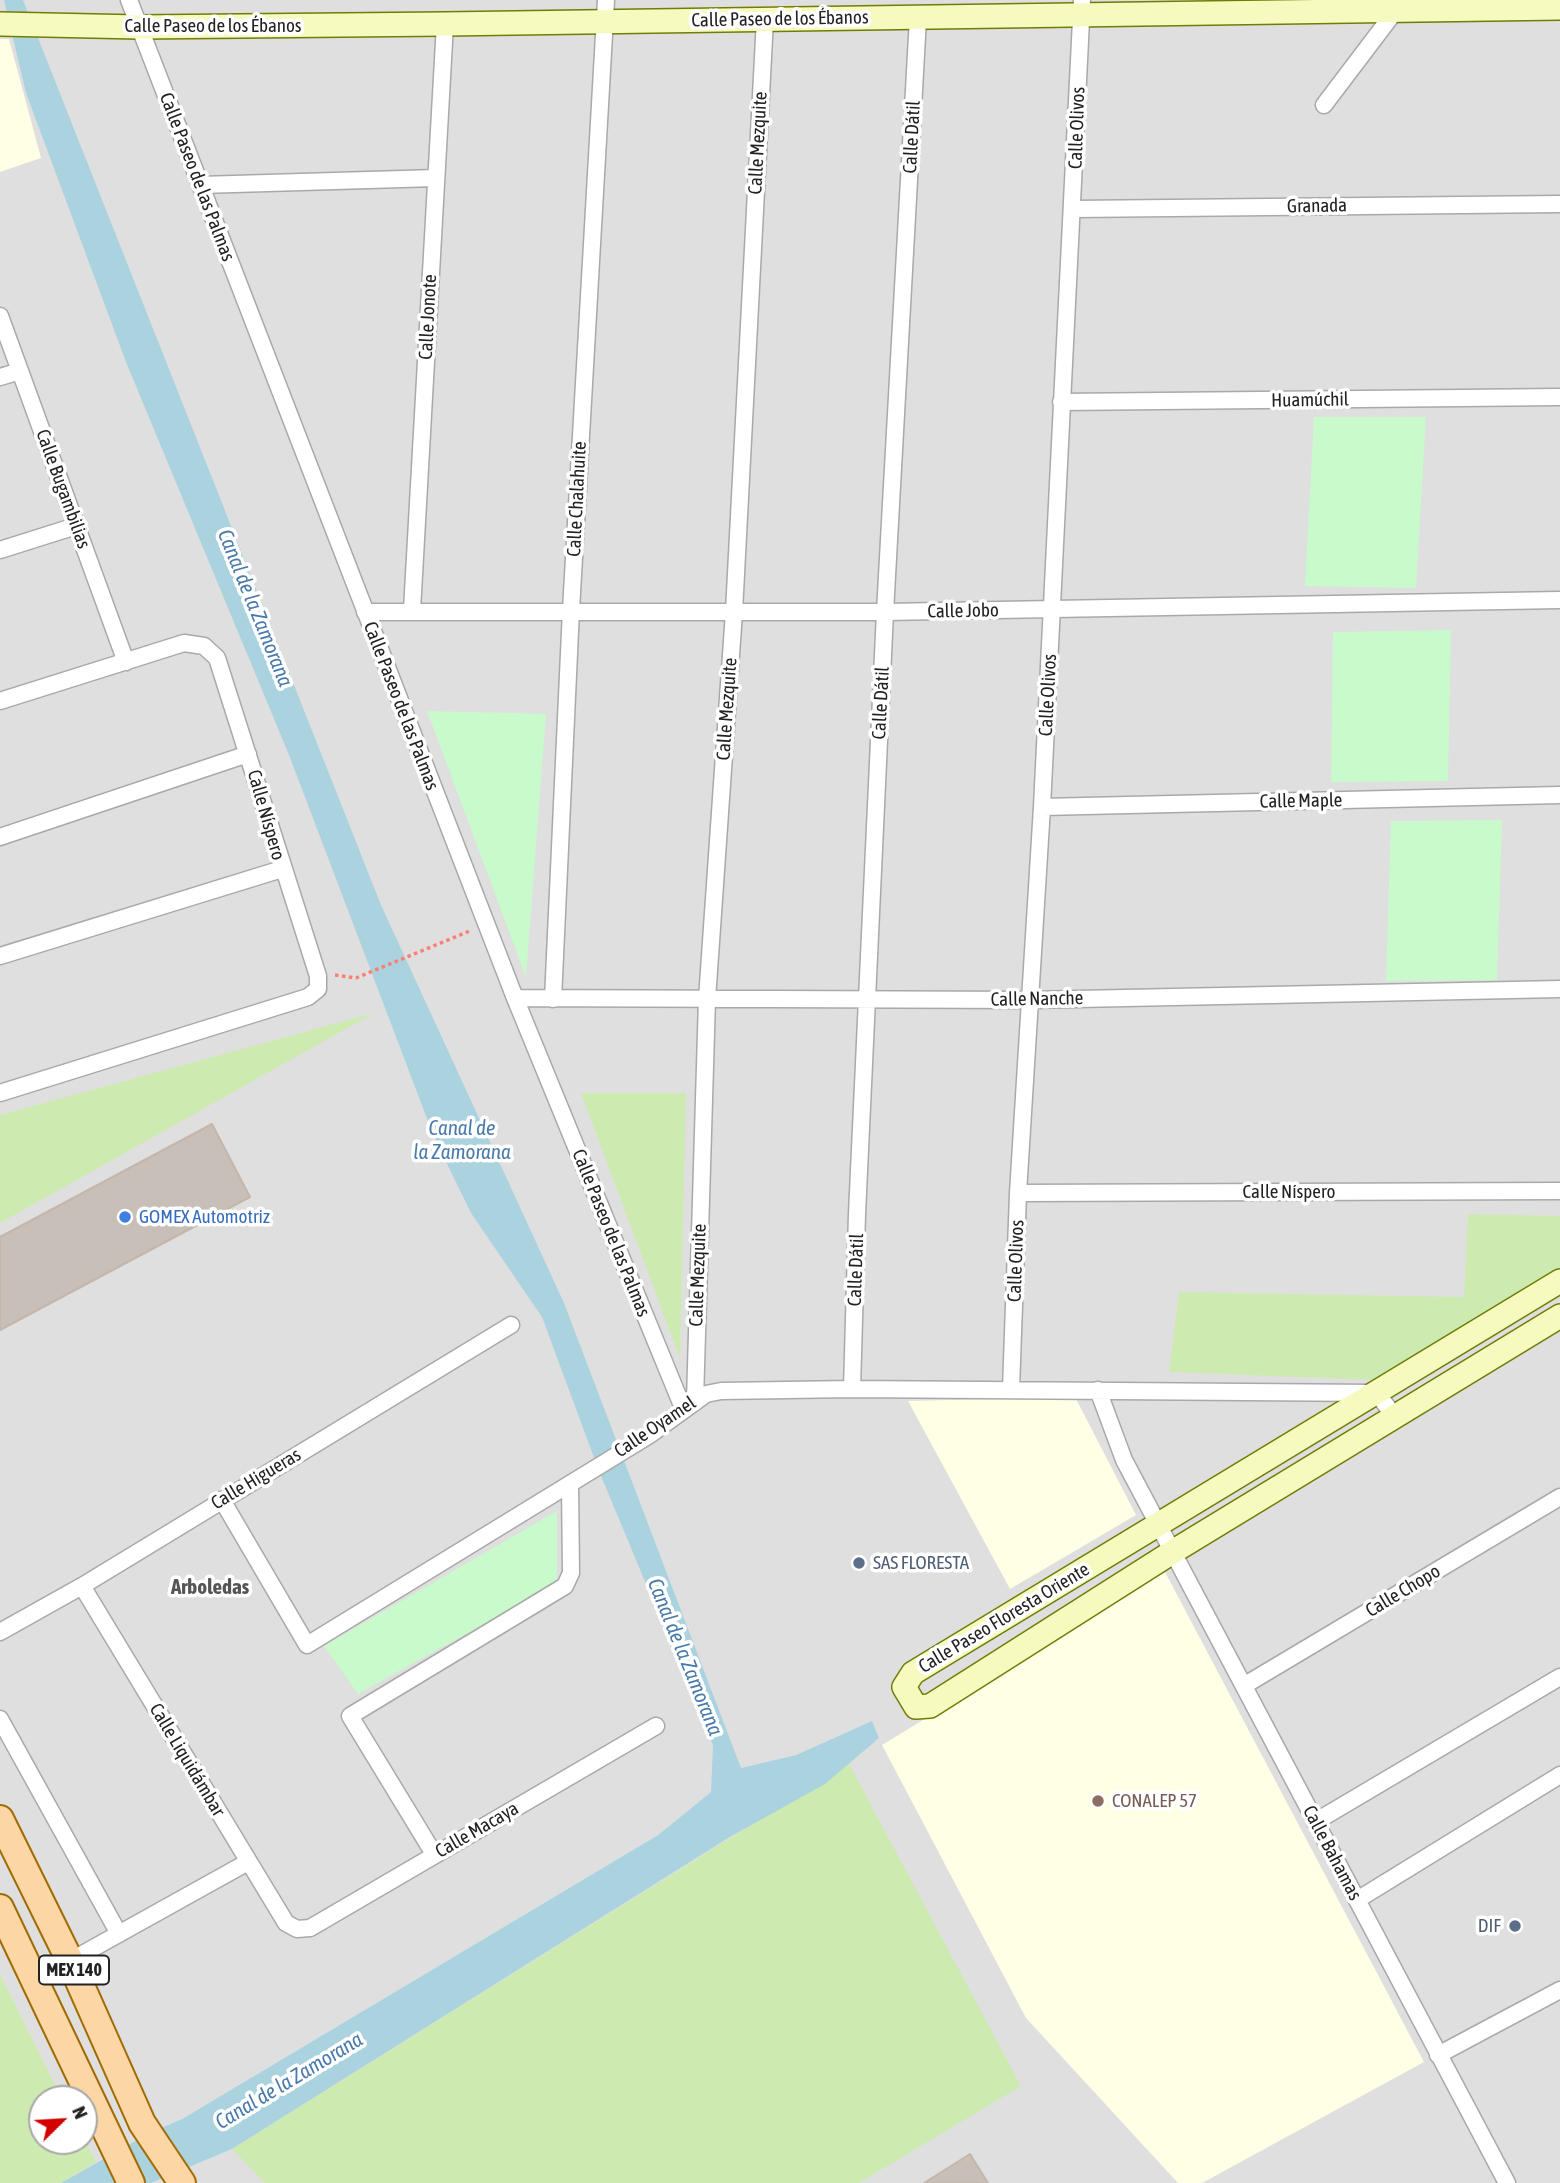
<!DOCTYPE html>
<meta charset="utf-8">
<style>
body{margin:0}
#map{position:relative;width:1560px;height:2183px;overflow:hidden;background:#f2efe9;font-family:"Asap Condensed",sans-serif}
canvas{display:block}
.north{position:absolute;left:28px;top:2085px;width:70px;height:70px;box-sizing:border-box;background:#fff;border:2px solid #a7a7a7;border-radius:50%;rotate:66deg;font-size:19px;font-weight:700;line-height:28px;text-align:center;color:#222}
.north::after{content:'';display:block;margin:auto;width:24px;height:32px;background:#d40000;clip-path:polygon(50% 0,100% 100%,50% 72%,0 100%)}
</style>
<div id="map">
<canvas width="1560" height="2183"></canvas>
<div class="north">N</div>
</div>
<script>
const ctx = document.querySelector('canvas').getContext('2d');
ctx.lineJoin = 'round';
function paint(path, color) { ctx.fillStyle = color; ctx.fill(path, 'evenodd'); }
const toPath = rows => new Path2D(rows.map(r => 'M' + r).join(''));
function stroke(path, color, width, dash) { ctx.strokeStyle = color; ctx.lineWidth = width; ctx.lineCap = dash ? 'butt' : 'round'; ctx.setLineDash(dash || []); ctx.stroke(path); }
function label(font, color, halo, rows, align = 'center') {
  ctx.font = font + ' "Asap Condensed",sans-serif'; ctx.lineWidth = 7; ctx.setLineDash([]); ctx.textBaseline = 'middle'; ctx.strokeStyle = halo; ctx.fillStyle = color; for (const [text, x, y, turn = 0] of rows) {
    ctx.save(); ctx.translate(x, y); ctx.rotate((+turn || 0) * Math.PI / 180); ctx.textAlign = isNaN(turn) ? turn : align; if (halo) ctx.strokeText(text, 0, 0); ctx.fillText(text, 0, 0); ctx.restore();
  }
}
const residential = toPath([
 [0,0,1560,0,1560,2183,151,2183,232,2149,730,1837,825,1784,871,1722,796,1755,741,1768,658,1835,182,2119,148,2133,61,2183,0,2183],
 [42,2099,84,2099,84,2141,42,2141]
]);
const education = toPath([
 [0,39,9,39,41,158,0,172],
 [1075,1397,1136,1515,1010,1589,908,1401],
 [1165,1572,1424,2062,1202,2183,1178,2183,1026,2018,882,1745]
]);
const grass = toPath([
 [374,1013,0,1223,0,1115],
 [581,1093,686,1093,680,1358],
 [1468,1214,1560,1216,1560,1271,1377,1380,1169,1372,1179,1292,1464,1297],
 [849,1764,1021,2086,859,2183,265,2183,232,2149],
 [0,1974,62,2099,42,2099,42,2141,84,2139,96,2162,61,2183,0,2183]
]);
const park = toPath([
 [1314,417,1426,417,1416,588,1305,586],
 [1451,630,1448,781,1331,782,1333,632],
 [427,711,546,714,526,977],
 [1502,820,1497,980,1386,981,1391,821],
 [557,1511,557,1583,358,1694,324,1646]
]);
const water = toPath([
 [4,0,23,0,381,905,564,1303,741,1768,796,1755,872,1721,879,1738,825,1784,730,1837,232,2149,151,2183,61,2183,149,2133,182,2119,658,1835,711,1792,713,1745,599,1471,542,1317,471,1213,434,1137,289,755,126,362,26,93]
]);
const building = toPath([
 [212,1124,250,1197,0,1330,0,1237,212,1124],
 [970,2154,988,2183,924,2183,970,2154]
]);
const path = toPath([
 [335,975,356,978,472,930]
]);
const street = toPath([
 [129,0,515,998,683,1408],
 [1324,105,1396,10],
 [200,185,436,178],
 [1074,209,1560,204],
 [0,316,126,662],
 [0,377,20,371],
 [1061,402,1560,397],
 [0,550,76,526],
 [412,610,445,24],
 [365,612,885,612,1560,600],
 [0,701,184,643,204,646,217,658,318,976,318,989,308,997,0,1093],
 [1042,807,1560,795],
 [0,837,248,754],
 [0,956,282,869],
 [515,998,1029,1000,1560,989],
 [553,999,571,610,606,0],
 [1018,1193,1560,1191],
 [852,1389,857,1214,885,612,918,18],
 [1011,1389,1018,1193,1042,807,1082,0],
 [1098,1390,1124,1460,1507,2183],
 [695,1400,707,999,734,612,765,19],
 [222,1500,307,1645,648,1436,706,1394,721,1391,852,1389,1377,1393,1394,1416],
 [82,1586,286,1923,297,1929,310,1928,656,1726],
 [0,1632,82,1586,511,1325],
 [1245,1685,1560,1497],
 [0,1719,119,1934],
 [1315,1822,1560,1677],
 [434,1854,350,1716,565,1586,571,1573,570,1484],
 [1357,1900,1560,1775],
 [70,1961,248,1862],
 [1438,2055,1560,1990]
]);
const secondary = toPath([
 [0,24,139,27,445,24,1560,8],
 [1560,1281,913,1673,904,1687,916,1707,930,1706,1174,1551,1560,1316]
]);
const primary = toPath([
 [0,1819,70,1961,142,2123,182,2183],
 [0,1908,131,2183]
]);
const markers = [
 [125,1217,7,"#3f7fe0"],
 [859,1563,7,"#5c6f8a"],
 [1098,1801,7,"#8d6e63"],
 [1515,1926,7,"#5c6f8a"]
];
const shields = [
 [74,1970,70]
];
const shieldNames = [
 ["MEX 140",74,1970]
];
const streetNames = [
 ["Calle Paseo de los Ébanos",780,19,-1],
 ["Calle Paseo de los Ébanos",213,26],
 ["Calle Olivos",1077,128,-88],
 ["Calle Dátil",912,137,-87],
 ["Calle Mezquite",758,143,-87],
 ["Calle Paseo de las Palmas",197,177,69],
 ["Granada",1317,206,-1],
 ["Calle Jonote",428,317,-87],
 ["Huamúchil",1310,400,-1],
 ["Calle Bugambilias",63,489,70],
 ["Calle Chalahuite",577,499,-87],
 ["Calle Jobo",963,611,-1],
 ["Calle Olivos",1048,695,-87],
 ["Calle Dátil",881,703,-87],
 ["Calle Paseo de las Palmas",401,706,69],
 ["Calle Mezquite",727,709,-86],
 ["Calle Maple",1301,801,-1],
 ["Calle Níspero",266,815,74],
 ["Calle Nanche",1037,999,-1],
 ["Calle Níspero",1289,1192],
 ["Calle Paseo de las Palmas",611,1233,68],
 ["Calle Olivos",1016,1261,-88],
 ["Calle Dátil",856,1270,-88],
 ["Calle Mezquite",698,1275,-88],
 ["Calle Oyamel",655,1427,-34],
 ["Calle Higueras",256,1479,-31],
 ["Calle Chopo",1403,1591,-31],
 ["Calle Paseo Floresta Oriente",1004,1618,-31],
 ["Calle Liquidámbar",187,1760,59],
 ["Calle Macaya",477,1830,-30],
 ["Calle Bahamas",1332,1853,62]
];
const shopNames = [
 ["GOMEX Automotriz",139,1217]
];
const serviceNames = [
 ["SAS FLORESTA",873,1563],
 ["DIF",1501,1926,"right"]
];
const educationNames = [
 ["CONALEP 57",1112,1801]
];
const waterNames = [
 ["Canal de la Zamorana",255,608,68],
 ["Canal de",462,1128],
 ["la Zamorana",462,1152],
 ["Canal de la Zamorana",685,1657,68],
 ["Canal de la Zamorana",289,2081,-31]
];
const neighbourhoodNames = [
 ["Arboledas",210,1587]
];
paint(residential, '#e0dfdf');
paint(education, '#ffffe5');
paint(grass, '#cdebb0');
paint(park, '#c8facc');
paint(water, '#aad3df');
paint(building, '#c7bfb8');
stroke(building, '#c4b6ab', 2);
stroke(street, '#a9a9a9', 19);
stroke(secondary, '#707d05', 26);
stroke(primary, '#a06b00', 30);
stroke(path, '#fa8072', 3.5, [3.5, 3.5]);
stroke(street, '#fff', 16);
stroke(secondary, '#f7fabf', 23);
stroke(primary, '#fcd6a4', 26);
for (const [x, y, r, color] of markers) { const dot = new Path2D(); dot.arc(x, y, r, 0, 2 * Math.PI); ctx.fillStyle = color; ctx.fill(dot); stroke(dot, '#fff', 2.5); }
for (const [x, y, w] of shields) { const box = new Path2D(); box.roundRect(x - w / 2, y - 14.5, w, 29, 5); ctx.fillStyle = '#fff'; ctx.fill(box); stroke(box, '#222', 2); }
label('bold 18px', '#222', null, shieldNames);
label('19px', '#222', '#fff', streetNames);
label('19px', '#366cbe', '#fff', shopNames, 'left');
label('19px', '#4e5e75', '#fff', serviceNames, 'left');
label('19px', '#785e54', '#fff', educationNames, 'left');
label('italic 21px', '#4a7aab', '#fff', waterNames);
label('bold 21px', '#555', '#fff', neighbourhoodNames);
</script>
